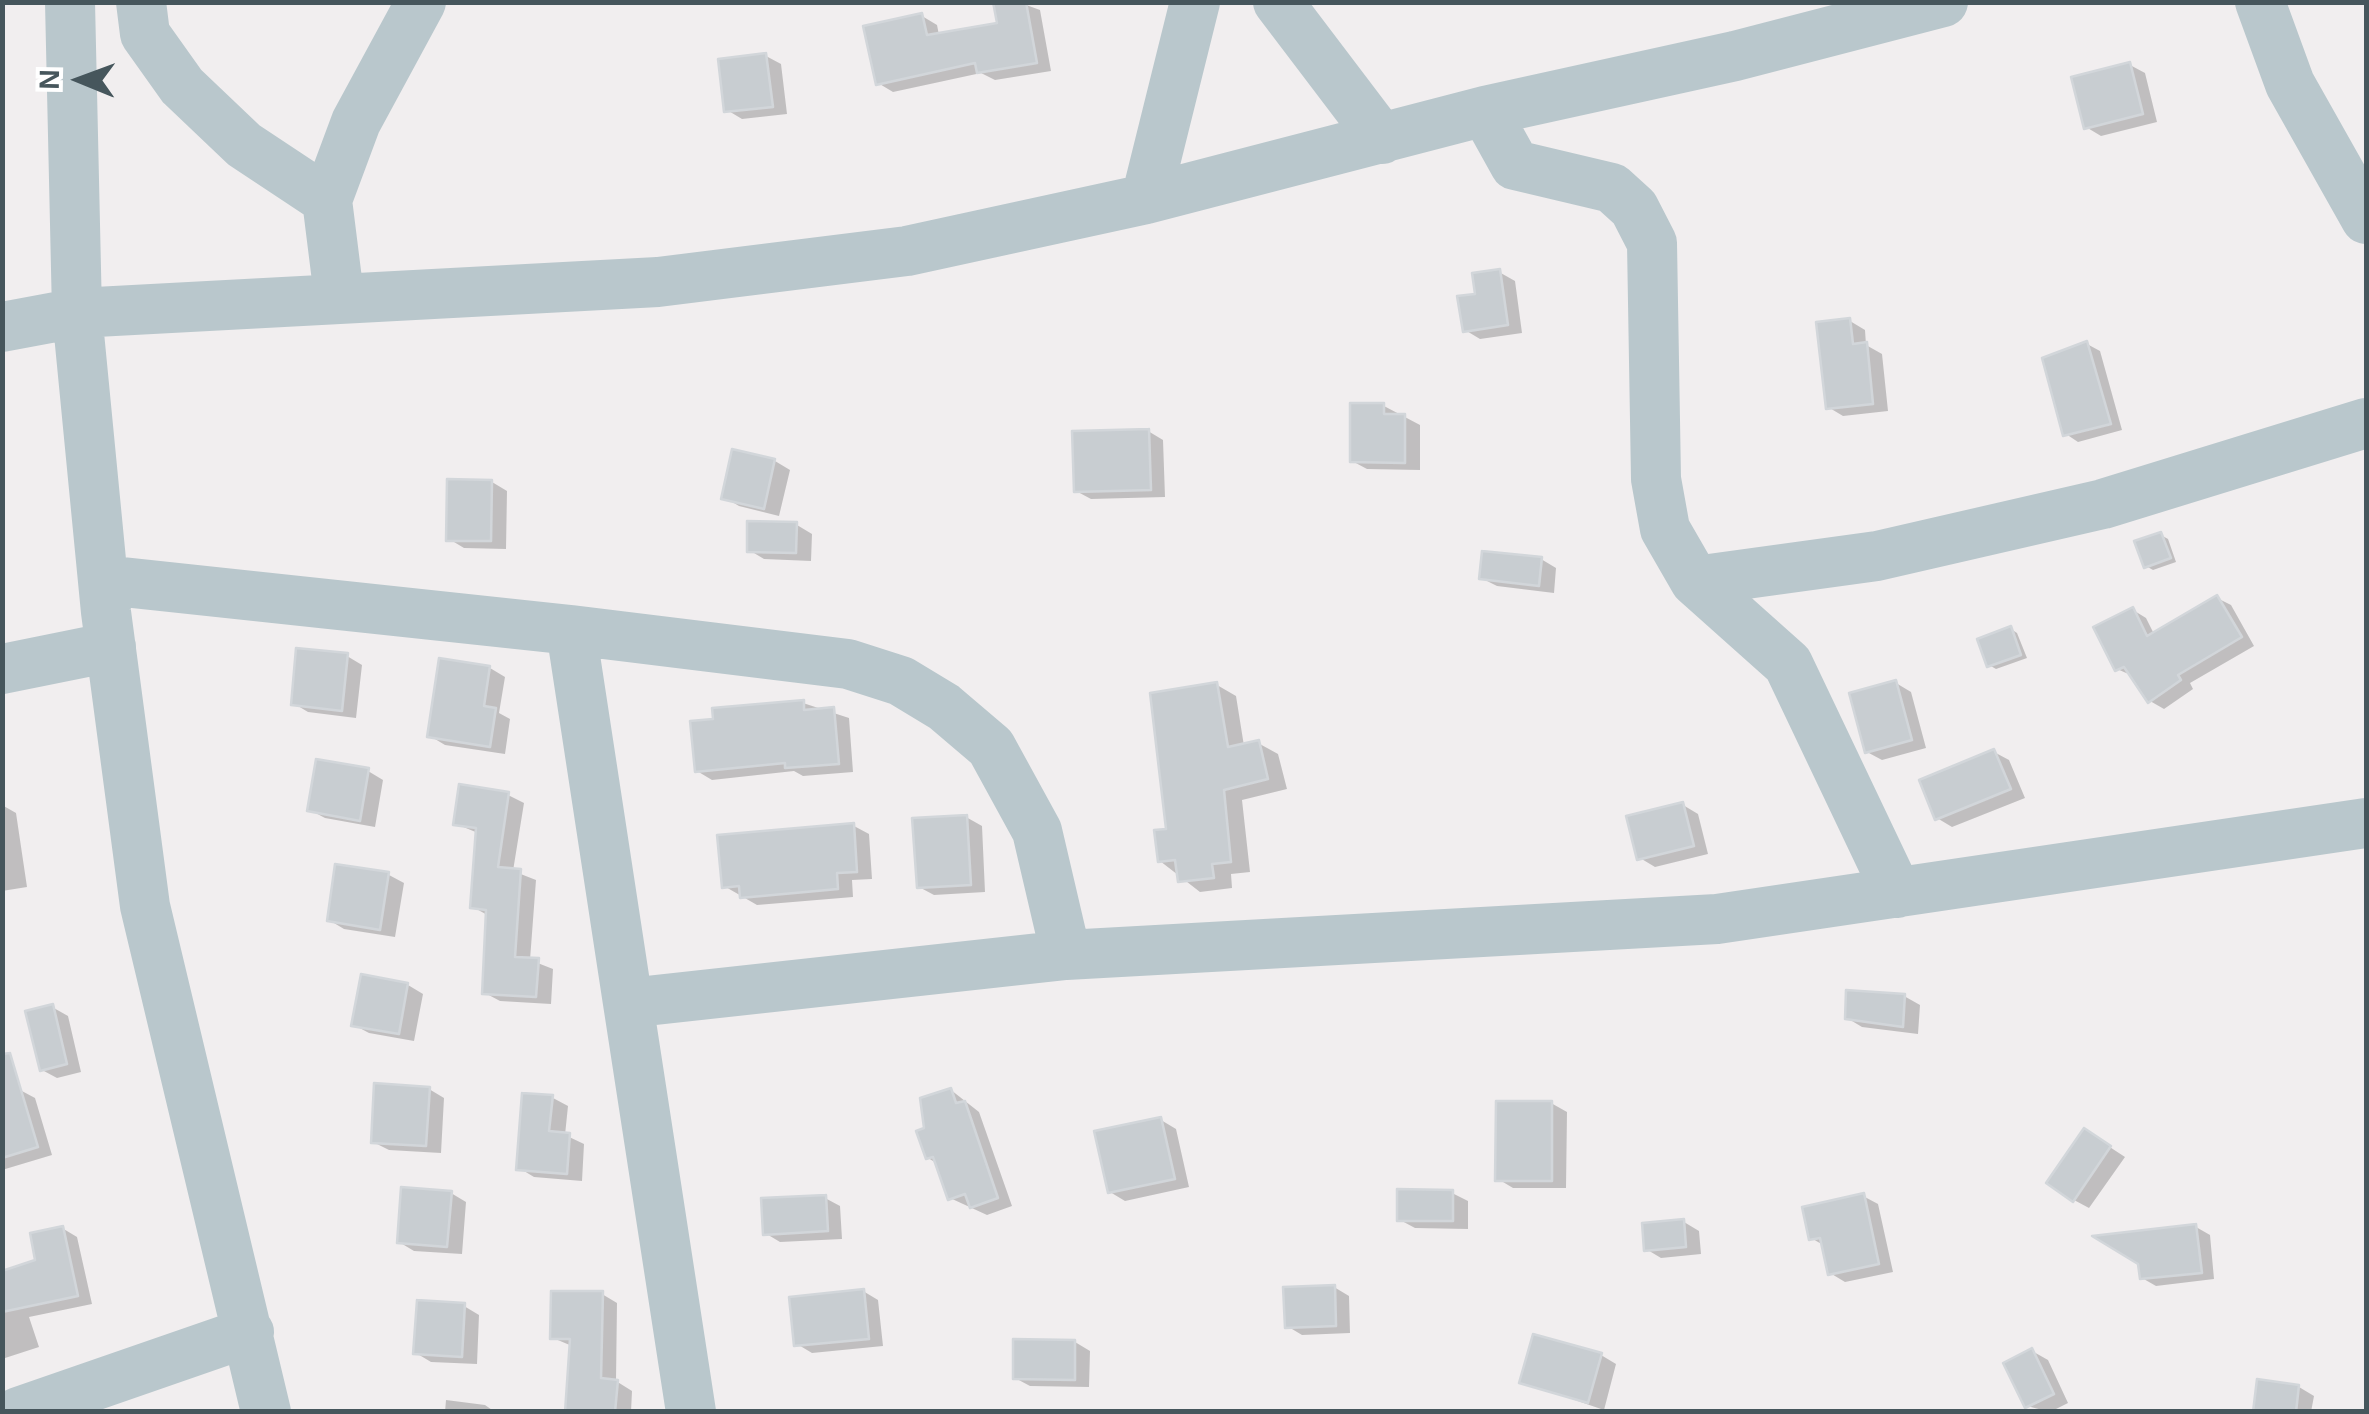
<!DOCTYPE html>
<style>
body{margin:0}
#map{position:relative;width:2369px;height:1414px;overflow:hidden;background:#f1eeef;font-family:Arial,sans-serif}
canvas{display:block}
.frame{position:absolute;inset:0;border:5px solid #46565c;pointer-events:none}
.north{position:absolute;left:30px;top:30px;width:100px;height:100px;-webkit-text-stroke:8px #fff;paint-order:stroke;rotate:271deg;font-size:28px;font-weight:700;line-height:40px;text-align:center;color:#46565c}
.north::after{content:'';display:block;margin:auto;width:35px;height:45px;background:#46565c;clip-path:polygon(50% 0,100% 100%,50% 72%,0 100%)}
</style>
<div id="map">
<canvas width="2369" height="1414"></canvas>
<div class="frame"></div>
<div class="north">N</div>
</div>
<script>
const ctx = document.querySelector('canvas').getContext('2d');
ctx.lineJoin = 'round';
function paint(path, color) { ctx.fillStyle = color; ctx.fill(path, 'evenodd'); }
const toPath = rows => new Path2D(rows.map(r => 'M' + r).join(''));
function stroke(path, color, width, dash) { ctx.strokeStyle = color; ctx.lineWidth = width; ctx.lineCap = dash ? 'butt' : 'round'; ctx.setLineDash(dash || []); ctx.stroke(path); }
const shadow = toPath([
 [1018,2,1040,10,1051,71,995,80,981,73,893,92,878,83,922,16,937,25,939,35,999,25],
 [766,56,781,64,787,114,742,119,727,110],
 [2130,65,2145,73,2157,122,2101,136,2086,127],
 [1499,272,1515,281,1522,333,1480,339,1465,330],
 [1850,321,1865,330,1866,345,1882,354,1888,411,1843,416,1828,407],
 [2087,344,2100,351,2122,430,2078,442,2066,434],
 [1384,406,1420,425,1420,470,1367,469,1352,461],
 [1148,431,1163,440,1165,497,1091,499,1076,491],
 [734,452,775,461,790,470,779,516,739,506,724,497],
 [492,482,507,491,506,549,464,548,449,539],
 [797,525,812,534,811,561,764,559,749,550],
 [2161,535,2168,539,2176,562,2153,570,2146,566],
 [1541,559,1556,568,1554,593,1497,586,1481,578],
 [2217,598,2231,605,2254,646,2190,683,2193,689,2164,709,2150,701,2133,676,2117,669,2133,610,2146,618,2154,634],
 [2011,629,2017,633,2027,658,1996,669,1989,665],
 [347,656,362,665,356,718,308,712,293,703],
 [490,668,505,677,499,713,510,719,505,754,445,745,430,736],
 [1896,683,1911,692,1926,748,1882,760,1867,752],
 [1217,685,1236,696,1244,746,1258,743,1278,754,1287,789,1242,800,1250,872,1231,874,1232,888,1200,892,1160,861],
 [803,703,849,718,853,772,803,776,794,771,712,780,697,771,716,722],
 [1994,752,2009,760,2025,798,1952,827,1937,818],
 [368,771,383,780,375,827,325,818,310,810],
 [508,795,524,803,513,871,536,880,530,960,553,969,551,1004,500,1001,485,993,489,916,473,907,478,833,456,824],
 [2,805,16,813,27,887,2,891],
 [1683,805,1698,814,1708,854,1655,867,1640,858],
 [966,817,982,826,985,892,934,895,919,887],
 [854,826,869,834,872,879,852,880,853,897,757,905,724,886],
 [389,875,404,883,395,937,344,929,329,920],
 [363,977,408,985,423,994,414,1041,369,1033,354,1025],
 [1904,996,1920,1005,1918,1034,1862,1027,1847,1018],
 [52,1007,68,1016,81,1072,57,1078,42,1070],
 [429,1089,444,1098,441,1153,389,1150,373,1142],
 [20,1090,35,1098,52,1155,2,1170,2,1095],
 [951,1090,979,1112,1012,1206,987,1215,950,1198,938,1164,928,1158,927,1130],
 [553,1098,568,1106,565,1135,584,1144,582,1181,534,1177,519,1168],
 [1551,1103,1567,1112,1566,1188,1513,1188,1498,1179],
 [1161,1120,1176,1129,1189,1187,1125,1201,1110,1192],
 [2099,1140,2125,1157,2089,1208,2074,1200],
 [451,1193,466,1202,462,1254,414,1251,399,1242],
 [1452,1193,1468,1201,1468,1229,1415,1228,1400,1220],
 [1863,1196,1878,1204,1893,1272,1845,1282,1830,1273,1825,1246,1811,1238],
 [825,1198,840,1206,842,1239,780,1242,765,1233],
 [1684,1222,1699,1231,1701,1254,1661,1258,1646,1249],
 [2196,1227,2210,1235,2214,1279,2156,1286,2142,1278],
 [62,1228,77,1237,92,1304,29,1317,39,1347,2,1359,2,1273,38,1262],
 [1334,1287,1349,1296,1350,1333,1302,1335,1287,1326],
 [863,1291,878,1300,883,1346,812,1353,797,1344],
 [602,1294,617,1303,616,1381,632,1391,631,1412,567,1412,572,1346,553,1338],
 [464,1306,479,1315,477,1364,431,1362,416,1353],
 [1075,1342,1090,1351,1089,1387,1030,1386,1015,1378],
 [2032,1351,2048,1360,2068,1403,2050,1412,2027,1406],
 [1601,1355,1616,1364,1604,1410,1522,1382],
 [2299,1387,2314,1396,2311,1412,2255,1412],
 [446,1400,485,1405,495,1412,445,1412]
]);
const building = toPath([
 [993,2,1026,2,1037,63,977,73,975,63,876,85,863,26,922,13,927,35,997,23,993,2],
 [766,53,773,107,724,112,718,59,766,53],
 [2130,62,2143,114,2084,129,2071,77,2130,62],
 [1500,269,1508,325,1463,332,1457,296,1475,294,1472,273,1500,269],
 [1850,318,1853,344,1867,342,1873,404,1826,409,1816,322,1850,318],
 [2087,341,2111,424,2063,436,2042,358,2087,341],
 [1350,403,1384,403,1384,414,1405,414,1405,463,1350,462,1350,403],
 [1149,429,1151,490,1074,492,1072,431,1149,429],
 [732,449,775,459,764,509,721,499,732,449],
 [447,479,492,480,491,541,446,541,447,479],
 [747,521,797,522,796,553,747,552,747,521],
 [2161,532,2171,558,2144,568,2134,541,2161,532],
 [1482,551,1542,557,1539,586,1479,579,1482,551],
 [2217,595,2242,637,2178,675,2181,680,2148,703,2124,667,2115,671,2093,627,2133,607,2147,636,2217,595],
 [2011,626,2021,655,1987,667,1977,639,2011,626],
 [296,648,348,653,342,711,291,705,296,648],
 [439,658,490,666,484,706,496,708,490,747,427,737,439,658],
 [1896,680,1912,740,1865,753,1849,693,1896,680],
 [1217,682,1228,747,1259,740,1268,779,1224,790,1231,862,1212,864,1214,878,1178,882,1175,860,1158,862,1154,830,1166,829,1150,693,1217,682],
 [804,700,804,710,834,707,839,764,785,768,785,763,695,772,690,721,713,719,712,708,804,700],
 [1994,749,2011,789,1935,820,1919,780,1994,749],
 [316,759,369,768,360,821,307,811,316,759],
 [459,784,509,792,498,867,521,869,515,957,539,958,536,997,482,994,486,910,470,908,476,828,453,825,459,784],
 [1683,802,1694,846,1637,860,1626,816,1683,802],
 [967,815,971,885,917,888,912,818,967,815],
 [854,823,857,872,837,873,838,889,740,898,739,886,722,888,717,835,854,823],
 [335,864,389,872,380,930,327,921,335,864],
 [361,974,408,983,399,1034,351,1026,361,974],
 [1846,990,1905,994,1903,1027,1845,1019,1846,990],
 [53,1004,67,1064,40,1071,25,1011,53,1004],
 [10,1053,38,1147,2,1158,2,1054,10,1053],
 [374,1083,430,1087,426,1146,371,1143,374,1083],
 [951,1088,956,1103,965,1101,998,1198,970,1208,965,1194,948,1200,933,1157,926,1159,916,1131,924,1128,920,1098,951,1088],
 [522,1093,553,1095,549,1131,570,1133,567,1174,516,1170,522,1093],
 [1496,1101,1552,1101,1552,1181,1495,1181,1496,1101],
 [1161,1117,1175,1179,1108,1193,1094,1131,1161,1117],
 [2084,1128,2111,1146,2073,1202,2046,1183,2084,1128],
 [401,1187,452,1191,447,1247,397,1243,401,1187],
 [1397,1189,1453,1190,1453,1221,1397,1221,1397,1189],
 [1864,1193,1879,1264,1828,1275,1820,1238,1809,1240,1802,1207,1864,1193],
 [826,1195,828,1231,763,1235,761,1198,826,1195],
 [1684,1219,1686,1247,1644,1251,1642,1223,1684,1219],
 [2196,1224,2202,1273,2140,1279,2138,1264,2092,1236,2196,1224],
 [63,1226,78,1296,2,1312,2,1271,35,1260,30,1233,63,1226],
 [1335,1285,1336,1326,1285,1328,1283,1287,1335,1285],
 [864,1289,869,1339,794,1346,789,1297,864,1289],
 [551,1291,603,1291,601,1378,618,1380,615,1412,565,1412,570,1339,550,1339,551,1291],
 [417,1300,465,1303,462,1357,413,1354,417,1300],
 [1533,1334,1602,1353,1588,1403,1519,1383,1533,1334],
 [1013,1339,1075,1340,1075,1380,1013,1379,1013,1339],
 [2032,1348,2054,1394,2025,1408,2003,1363,2032,1348],
 [2257,1379,2299,1385,2296,1412,2253,1412,2257,1379]
]);
const minor = toPath([
 [70,2,77,313,106,612,145,906,266,1412],
 [141,2,145,34,182,86,244,145,327,200],
 [1278,2,1382,139],
 [2260,2,2290,84,2366,219],
 [1485,111,1515,165,1612,188,1634,208,1652,243,1656,479,1665,529,1695,581,1877,556,2103,504,2366,423],
 [1146,199,1195,2],
 [339,296,327,200,356,122,421,2],
 [2,327,77,313,658,282,907,251,1146,199,1485,111,1735,56,1943,2],
 [104,580,571,630,628,1003,1066,955,1717,919,2366,823],
 [1695,581,1788,664,1897,893],
 [571,630,848,664,901,681,944,707,991,747,1037,831,1066,955],
 [2,669,111,647],
 [628,1003,691,1412],
 [18,1412,249,1332]
]);
paint(shadow, '#0003');
paint(building, '#c8cdd1');
stroke(building, '#d2d6da', 2.5);
stroke(minor, '#b9c7cc', 50);
</script>
